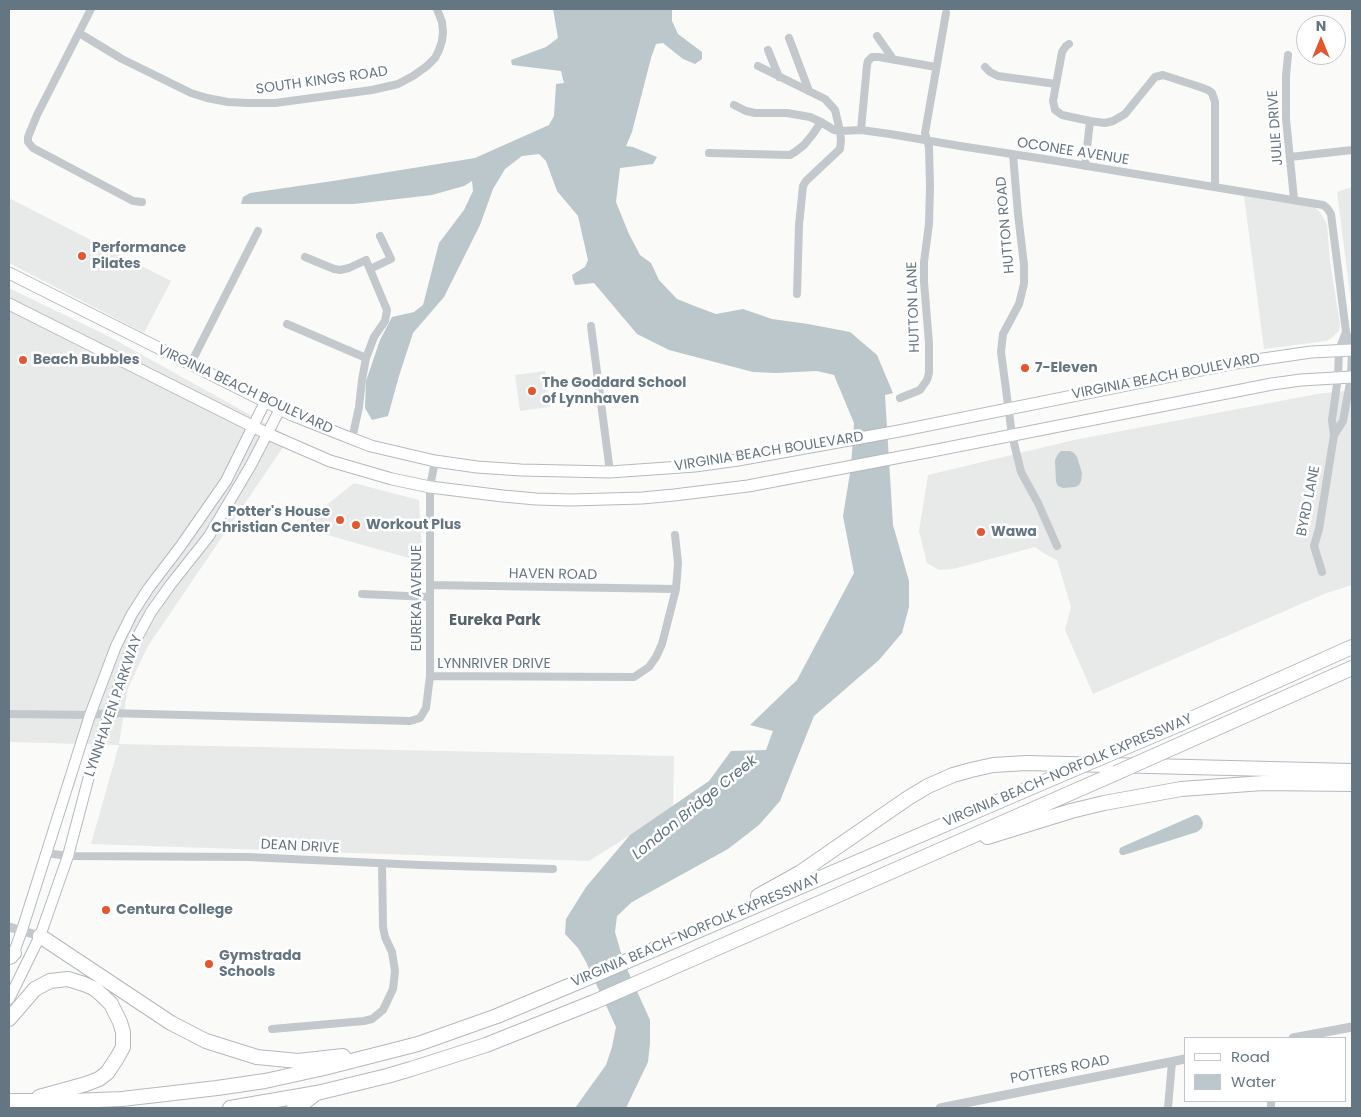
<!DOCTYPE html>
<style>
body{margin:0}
#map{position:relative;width:1361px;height:1117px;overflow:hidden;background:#fafaf8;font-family:Poppins,sans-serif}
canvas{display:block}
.frame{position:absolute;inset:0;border:10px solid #657683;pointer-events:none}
.legend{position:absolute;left:1184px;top:1037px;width:162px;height:65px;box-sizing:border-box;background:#fff;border:1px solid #c1c8cd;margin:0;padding:6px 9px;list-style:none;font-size:15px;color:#657683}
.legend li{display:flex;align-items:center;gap:10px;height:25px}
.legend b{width:25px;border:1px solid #c1c8cd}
.north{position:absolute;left:1296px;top:15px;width:50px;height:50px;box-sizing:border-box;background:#fff;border:1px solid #c1c8cd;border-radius:50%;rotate:0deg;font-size:14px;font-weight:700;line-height:20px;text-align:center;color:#657683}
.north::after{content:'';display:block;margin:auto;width:18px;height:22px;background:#e4572e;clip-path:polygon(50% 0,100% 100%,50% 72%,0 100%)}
</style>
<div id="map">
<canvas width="1361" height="1117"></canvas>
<div class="frame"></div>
<ul class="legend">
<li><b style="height:6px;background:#fff"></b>Road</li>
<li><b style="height:14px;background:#bbc7cb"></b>Water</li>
</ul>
<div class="north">N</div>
</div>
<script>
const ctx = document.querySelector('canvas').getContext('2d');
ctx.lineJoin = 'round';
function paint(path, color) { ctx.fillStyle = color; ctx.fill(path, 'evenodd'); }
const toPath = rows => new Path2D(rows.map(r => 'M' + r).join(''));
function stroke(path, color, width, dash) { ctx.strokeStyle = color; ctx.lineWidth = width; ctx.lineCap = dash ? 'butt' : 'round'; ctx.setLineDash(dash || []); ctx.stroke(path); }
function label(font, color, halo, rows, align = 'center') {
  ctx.font = font + ' Poppins,sans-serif'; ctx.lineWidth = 5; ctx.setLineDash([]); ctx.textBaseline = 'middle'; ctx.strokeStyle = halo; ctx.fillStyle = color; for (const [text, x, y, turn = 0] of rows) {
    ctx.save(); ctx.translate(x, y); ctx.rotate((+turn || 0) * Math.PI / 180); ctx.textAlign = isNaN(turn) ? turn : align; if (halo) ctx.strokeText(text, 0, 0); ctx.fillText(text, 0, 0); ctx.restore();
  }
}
const built = toPath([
 [1352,187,1352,311,1337,192],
 [1244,196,1314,207,1320,212,1327,224,1330,261,1340,325,1339,331,1330,339,1326,341,1264,349],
 [9,198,171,281,144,333,9,263],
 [9,288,110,337,290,437,148,646,128,688,119,744,674,756,673,808,589,861,91,844,119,745,9,742],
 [545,371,550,407,520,411,515,375],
 [1352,390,1352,585,1324,594,1093,694,1065,630,1071,607,1057,560,1045,554,1035,547,953,569,939,570,927,563,919,531,928,475,1074,440,1317,394],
 [354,483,419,500,423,562,299,527]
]);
const water = toPath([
 [553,9,672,9,672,21,678,34,702,52,702,59,695,64,683,59,663,43,656,44,651,58,632,132,626,146,633,147,657,157,653,164,620,168,616,202,629,234,640,255,651,263,659,280,677,299,697,307,716,314,743,309,772,319,808,324,850,332,877,355,893,393,885,395,893,525,909,581,909,607,902,633,879,660,814,716,780,801,759,825,728,849,632,902,617,916,615,932,623,960,650,1020,650,1043,648,1062,626,1108,575,1108,606,1065,612,1047,616,1027,586,962,578,948,565,934,566,919,586,887,630,835,709,781,731,751,766,750,773,731,750,725,797,680,854,573,843,516,851,467,854,423,834,375,817,371,776,373,753,372,669,350,637,334,594,283,575,285,573,280,572,275,585,267,588,260,578,216,557,191,546,161,539,154,522,156,505,169,493,189,480,225,444,297,413,333,399,376,388,416,372,420,365,408,366,381,380,340,392,317,414,312,423,305,439,243,464,210,473,191,472,181,464,186,432,195,354,204,241,204,243,197,250,193,333,181,475,158,549,125,554,116,556,84,564,83,561,71,512,65,511,60,546,47,558,38],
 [1061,451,1070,451,1074,453,1077,457,1082,473,1081,481,1079,485,1075,487,1063,488,1058,486,1056,482,1055,460,1058,454],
 [1195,815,1198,815,1201,818,1203,823,1202,828,1197,832,1124,855,1121,855,1119,852,1120,848,1124,846]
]);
const minor = toPath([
 [91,9,37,115,28,137,28,142,33,148,133,201,142,202],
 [79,33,122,59,191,93,207,98,228,102,248,103,275,103,372,90,398,84,413,76,427,66,435,58,439,50,442,41,443,32,442,22,437,9],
 [877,36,893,59],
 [789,38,809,91],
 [1069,44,1066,46,1062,52,1053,101,1055,110,1062,115,1090,121,1105,123,1113,121,1125,114,1155,77,1163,75,1200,87,1208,90,1212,93,1215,102,1215,187],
 [768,50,779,77],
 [1288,55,1286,76,1286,119,1294,199],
 [758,66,825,99,835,110,840,131,841,140,840,149,806,181,803,186,799,225,797,294],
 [985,67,990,72,998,76,1056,84],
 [734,105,746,111,755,113,787,113,810,117,821,122,834,130,840,131,861,130,890,134,960,146,1051,160,1323,205,1327,208,1331,214,1346,332,1352,350,1351,377,1343,421,1334,435],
 [861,130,867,65,868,61,872,57,879,57,936,67],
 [709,153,790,155,795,152,804,145,813,134,821,122],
 [1013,155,1018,214,1024,265,1024,284,1019,304,1003,334,1001,352,1012,435,1021,472,1038,503,1057,546],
 [1290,157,1352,150],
 [1085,166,1090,121],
 [305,257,334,269,340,270,349,268,366,260,387,310,385,321,374,337,366,358,362,380,359,407,352,439],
 [370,269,391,259,380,236],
 [287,324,366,358],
 [591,326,610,472],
 [190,365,258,231],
 [900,398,920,390,927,380,929,373,929,343,924,282,924,262,929,224,930,186,929,147,925,133,946,13],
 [1322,572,1314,546,1319,529,1334,435,1332,420,1338,377,1339,350,1346,332],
 [430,585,676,589],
 [362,594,430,597],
 [430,676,430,487,435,461],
 [9,714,90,715,109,713,410,721,420,718,426,708,430,676,634,677,649,667,656,657,662,644,676,589,678,563,675,535],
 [46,853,68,856,248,857,420,865,553,869],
 [272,1029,364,1021,372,1019,383,1010,393,989,395,971,392,952,385,937,383,927,382,864],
 [1168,1108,1172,1062],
 [1271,1108,1271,1101]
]);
const tertiary = toPath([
 [9,927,40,936],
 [1293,1038,1352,1027],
 [940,1108,1185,1059]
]);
const secondary = toPath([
 [12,958,22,930,90,715,116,646,132,614,148,589,180,547,226,481,265,402],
 [9,999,40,936,68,856,93,761,132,647,151,612,171,584,209,536,251,465,280,409]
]);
const primary = toPath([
 [9,273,292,415,345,436,371,446,435,461,477,467,521,470,610,472,695,466,738,460,899,431,1236,363,1311,352,1352,350],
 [9,304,268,434,330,461,392,479,430,487,503,496,536,499,571,500,642,498,674,495,748,486,932,451,1272,384,1301,380,1352,377]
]);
const motorway = toPath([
 [1180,724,1352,647],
 [1226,724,1352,668],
 [987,837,1071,811,1104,803,1181,789,1263,783,1352,784],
 [758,896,801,872,908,798,928,786,953,775,971,770,993,765,1027,763,1352,771],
 [40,936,171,1023,206,1041,257,1057,298,1061,343,1056],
 [9,957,14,953],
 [9,1019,35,989,50,981,68,979,84,984,95,989,103,996,111,1004,120,1022,123,1032,123,1047,117,1058,107,1073,99,1079,86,1084,39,1097],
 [9,1101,72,1101,122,1099,217,1088,265,1081,324,1068,418,1044,497,1016,583,980,1067,772],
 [230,1108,317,1093,387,1076,411,1069,486,1045,594,1002,1116,773],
 [294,1108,297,1108,314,1095]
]);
const motorwayBridge = toPath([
 [1067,772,1180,724],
 [1116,773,1226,724]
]);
const markers = [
 [82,256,5,"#e4572e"],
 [23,360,5,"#e4572e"],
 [1025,368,5,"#e4572e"],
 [532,391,5,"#e4572e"],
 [340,520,5,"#e4572e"],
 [356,525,5,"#e4572e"],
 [981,532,5,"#e4572e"],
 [106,910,5,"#e4572e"],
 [209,964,5,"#e4572e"]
];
const streetNames = [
 ["SOUTH KINGS ROAD",322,81,-8],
 ["JULIE DRIVE",1276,128,-94],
 ["OCONEE AVENUE",1073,152,9],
 ["HUTTON ROAD",1006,225,-95],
 ["HUTTON LANE",914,307,-92],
 ["VIRGINIA BEACH BOULEVARD",1166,377,-11],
 ["VIRGINIA BEACH BOULEVARD",245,390,25],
 ["VIRGINIA BEACH BOULEVARD",769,452,-9],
 ["BYRD LANE",1309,501,-79],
 ["HAVEN ROAD",553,575,1],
 ["EUREKA AVENUE",417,598,-90],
 ["LYNNRIVER DRIVE",494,664],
 ["LYNNHAVEN PARKWAY",114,706,-71],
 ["VIRGINIA BEACH-NORFOLK EXPRESSWAY",1068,771,-23],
 ["DEAN DRIVE",300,847,3],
 ["VIRGINIA BEACH-NORFOLK EXPRESSWAY",696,931,-23],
 ["POTTERS ROAD",1060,1070,-11]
];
const poiNames = [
 ["Performance",92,248],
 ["Pilates",92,264],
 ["Beach Bubbles",33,360],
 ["7-Eleven",1035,368],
 ["The Goddard School",542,383],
 ["of Lynnhaven",542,399],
 ["Potter's House",330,512,"right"],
 ["Christian Center",330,528,"right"],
 ["Workout Plus",366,525],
 ["Wawa",991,532],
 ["Centura College",116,910],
 ["Gymstrada",219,956],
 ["Schools",219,972]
];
const neighbourhoodNames = [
 ["Eureka Park",495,621]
];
const waterNames = [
 ["London Bridge Creek",695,808,-39]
];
paint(built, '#e8e9e9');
paint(water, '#bbc7cb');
stroke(secondary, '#b3babf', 12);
stroke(primary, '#b5babe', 13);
stroke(motorway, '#b4b9bd', 16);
stroke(minor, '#c3c8cc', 8);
stroke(tertiary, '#c3c8cc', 9);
stroke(secondary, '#fff', 10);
stroke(primary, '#fff', 11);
stroke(motorway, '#fff', 14);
stroke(motorwayBridge, '#b4b9bd', 16, []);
stroke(motorwayBridge, '#fff', 14);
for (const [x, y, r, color] of markers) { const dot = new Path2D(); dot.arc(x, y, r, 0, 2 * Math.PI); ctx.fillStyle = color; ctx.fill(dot); stroke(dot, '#fff', 2); }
label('14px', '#657683', '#fff', streetNames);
label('bold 14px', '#657683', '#fff', poiNames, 'left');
label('bold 15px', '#57646e', '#fff', neighbourhoodNames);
label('italic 15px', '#60757c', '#fff', waterNames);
</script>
